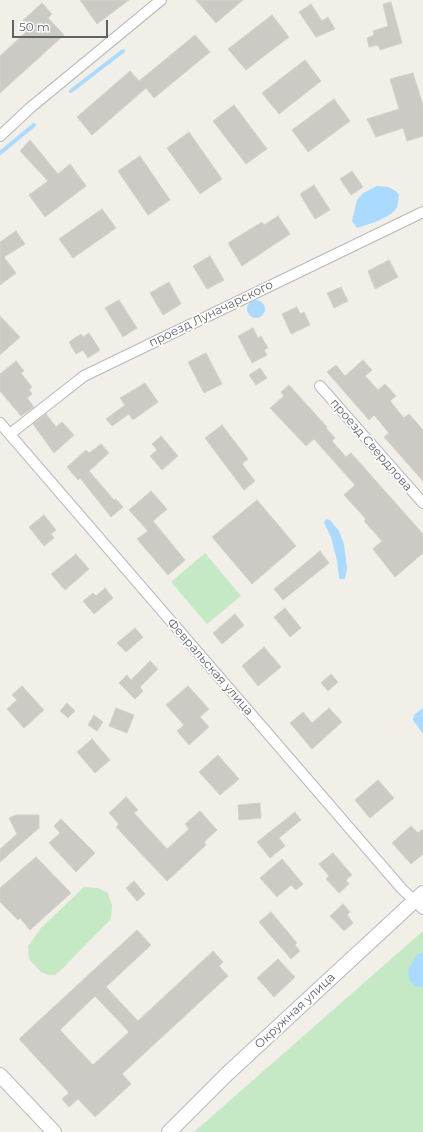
<!DOCTYPE html>
<meta charset="utf-8">
<style>
body{margin:0}
#map{position:relative;width:423px;height:1132px;overflow:hidden;background:#f1efe8;font-family:Montserrat,sans-serif}
canvas{display:block}
.scale{position:absolute;left:12px;top:20px;width:96px;height:18px;box-sizing:border-box;border:2px solid #5f6368;border-top:0;padding-left:5px;font-size:12px;line-height:14px;white-space:nowrap;color:#5f6368;-webkit-text-stroke:3px #fff;paint-order:stroke}
</style>
<div id="map">
<canvas width="423" height="1132"></canvas>
<div class="scale">50 m</div>
</div>
<script>
const ctx = document.querySelector('canvas').getContext('2d');
ctx.lineJoin = 'round';
function paint(path, color) { ctx.fillStyle = color; ctx.fill(path, 'evenodd'); }
const toPath = rows => new Path2D(rows.map(r => 'M' + r).join(''));
function stroke(path, color, width, dash) { ctx.strokeStyle = color; ctx.lineWidth = width; ctx.lineCap = dash ? 'butt' : 'round'; ctx.setLineDash(dash || []); ctx.stroke(path); }
function label(font, color, halo, rows, align = 'center') {
  ctx.font = font + ' Montserrat,sans-serif'; ctx.lineWidth = 3.5; ctx.setLineDash([]); ctx.textBaseline = 'middle'; ctx.strokeStyle = halo; ctx.fillStyle = color; for (const [text, x, y, turn = 0] of rows) {
    ctx.save(); ctx.translate(x, y); ctx.rotate((+turn || 0) * Math.PI / 180); ctx.textAlign = isNaN(turn) ? turn : align; if (halo) ctx.strokeText(text, 0, 0); ctx.fillText(text, 0, 0); ctx.restore();
  }
}
const green = toPath([
 [205,553,241,596,207,624,171,582],
 [84,887,98,888,108,893,112,905,111,919,60,971,55,975,49,975,41,972,29,959,28,946,41,928],
 [423,931,423,1132,194,1132]
]);
const water = toPath([
 [377,186,388,187,396,191,399,195,397,208,391,214,378,221,357,228,352,221,357,200,363,193],
 '247 309a9 9 0 1 1 18 0a9 9 0 1 1-18 0Z',
 [326,519,330,520,339,531,344,544,347,568,345,579,340,579,339,578,337,561,331,537,324,523],
 [423,708,423,734,413,720,414,715],
 [423,952,423,987,415,986,409,980,408,970,417,955]
]);
const stream = toPath([
 [71,91,123,51],
 [0,153,34,125]
]);
const building = toPath([
 [80,0,129,0,97,24,80,0],
 [196,0,243,0,216,23,196,0],
 [391,2,402,43,380,50,378,45,369,47,367,38,374,35,373,31,388,26,383,4,391,2],
 [42,3,52,14,48,18,64,35,0,93,0,56,26,32,19,24,42,3],
 [311,4,322,21,328,17,335,29,316,37,299,12,311,4],
 [272,15,289,37,246,70,228,49,272,15],
 [195,35,210,52,154,98,146,88,92,135,77,117,130,71,139,81,195,35],
 [305,60,321,81,279,114,262,93,305,60],
 [413,73,423,105,423,136,407,141,403,128,376,137,367,119,399,109,390,79,413,73],
 [334,99,350,121,308,152,292,130,334,99],
 [234,105,267,149,246,164,213,121,234,105],
 [189,132,222,179,200,194,167,148,189,132],
 [30,140,58,174,70,164,86,186,45,217,29,195,48,181,20,151,30,140],
 [140,156,170,200,148,215,118,171,140,156],
 [352,171,363,187,351,195,340,179,352,171],
 [314,185,330,210,315,219,300,194,314,185],
 [102,209,116,228,73,258,59,239,102,209],
 [278,216,290,234,242,266,228,243,262,222,264,225,278,216],
 [16,231,25,244,4,257,16,273,0,285,0,242,16,231],
 [210,256,224,280,207,289,193,266,210,256],
 [389,260,398,277,375,289,368,271,389,260],
 [169,282,181,304,163,315,150,293,169,282],
 [341,287,348,301,334,308,327,293,341,287],
 [119,300,137,328,123,337,105,308,119,300],
 [297,307,300,314,304,312,310,325,291,334,282,314,297,307],
 [0,316,20,337,0,355,0,316],
 [253,328,258,338,261,336,268,348,264,350,267,355,252,363,238,336,253,328],
 [89,333,100,350,88,358,83,350,76,354,69,342,81,334,83,337,89,333],
 [206,353,222,384,204,393,188,362,206,353],
 [363,360,372,370,365,376,378,390,385,384,396,396,390,401,404,418,409,414,423,430,423,481,384,437,389,433,374,415,369,420,327,372,336,365,345,376,363,360],
 [16,361,24,371,21,373,32,387,29,390,32,394,27,398,34,407,21,416,0,391,0,374,16,361],
 [260,368,267,378,256,385,249,375,260,368],
 [145,383,158,402,133,420,129,414,112,426,106,419,125,405,120,398,145,383],
 [289,385,327,427,326,428,335,438,332,441,346,457,351,453,423,534,423,553,395,577,373,549,382,541,364,521,366,519,344,495,355,485,314,439,306,446,270,408,284,396,281,392,289,385],
 [46,414,56,427,62,422,74,435,54,453,33,424,46,414],
 [222,425,248,459,242,464,255,481,244,490,205,438,222,425],
 [161,436,178,456,162,470,150,456,157,450,152,444,161,436],
 [101,444,109,453,89,471,114,500,116,499,123,507,111,517,80,478,78,480,67,467,86,450,89,453,101,444],
 [151,491,167,509,153,521,185,560,168,575,137,539,148,531,129,510,151,491],
 [257,500,296,546,252,584,212,537,257,500],
 [44,515,56,530,51,534,54,538,44,546,29,527,44,515],
 [320,551,329,563,283,600,274,589,320,551],
 [76,554,89,569,65,590,51,574,76,554],
 [105,588,113,598,94,614,83,601,93,593,96,596,105,588],
 [285,608,301,628,290,637,274,617,285,608],
 [235,614,244,625,222,644,213,633,235,614],
 [135,628,143,637,126,652,117,643,135,628],
 [264,647,281,667,258,686,242,666,264,647],
 [150,661,158,669,140,687,143,691,135,699,119,683,127,675,131,680,150,661],
 [331,674,338,682,328,691,321,683,331,674],
 [22,686,44,710,24,728,7,709,17,700,12,695,22,686],
 [188,686,209,709,200,717,209,727,189,745,177,731,184,725,166,705,188,686],
 [67,703,75,711,68,718,60,711,67,703],
 [116,708,134,715,127,733,109,726,116,708],
 [329,708,342,722,312,749,290,723,303,712,312,723,329,708],
 [94,715,103,722,97,731,88,725,94,715],
 [92,739,110,760,95,773,77,752,92,739],
 [218,755,239,779,220,795,199,772,218,755],
 [378,780,394,798,370,818,355,800,378,780],
 [126,797,138,810,134,813,167,849,189,829,185,824,200,811,217,830,204,842,206,845,167,881,116,827,119,824,109,813,126,797],
 [260,803,261,818,239,820,238,805,260,803],
 [295,812,301,820,279,838,285,846,270,858,257,842,295,812],
 [16,815,39,815,39,828,0,862,0,849,17,834,9,818,16,815],
 [61,819,95,853,76,872,49,843,60,833,54,826,61,819],
 [411,826,418,833,423,829,423,854,411,864,392,843,411,826],
 [333,853,352,875,346,880,349,884,339,893,326,879,329,876,319,864,333,853],
 [36,857,71,893,30,930,20,918,18,920,0,902,0,888,36,857],
 [282,859,303,884,296,890,291,885,277,897,260,878,282,859],
 [134,881,145,894,137,901,126,888,134,881],
 [343,904,350,912,347,915,353,923,344,931,330,916,343,904],
 [271,912,297,943,295,945,300,951,291,959,259,922,271,912],
 [137,930,151,945,106,987,138,1021,213,951,223,962,219,966,228,976,122,1074,131,1084,95,1117,78,1099,69,1107,62,1099,69,1093,19,1039,137,930],
 [95,996,129,1032,93,1065,60,1030,95,996],
 [278,959,295,977,274,997,257,978,278,959]
]);
const street = toPath([
 [0,136,30,108,161,0],
 [320,386,423,503],
 [0,423,402,889,423,909],
 [10,434,84,376,423,212]
]);
const secondary = toPath([
 [0,1075,54,1132],
 [169,1132,227,1074,423,893]
]);
const streetNames = [
 ["проезд Луначарского",211,314,-26],
 ["проезд Свердлова",371,445,49],
 ["Февральская улица",210,667,49],
 ["Окружная улица",295,1011,-43]
];
paint(green, '#c5e8c5');
paint(water, '#aadaff');
stroke(stream, '#aadaff', 4);
paint(building, '#cccac5');
stroke(building, '#d6d1c6', 1);
stroke(street, '#b5b8bc', 12);
stroke(secondary, '#b6babf', 16);
stroke(street, '#fff', 10);
stroke(secondary, '#fff', 14);
label('12px', '#5f6368', '#fff', streetNames);
</script>
